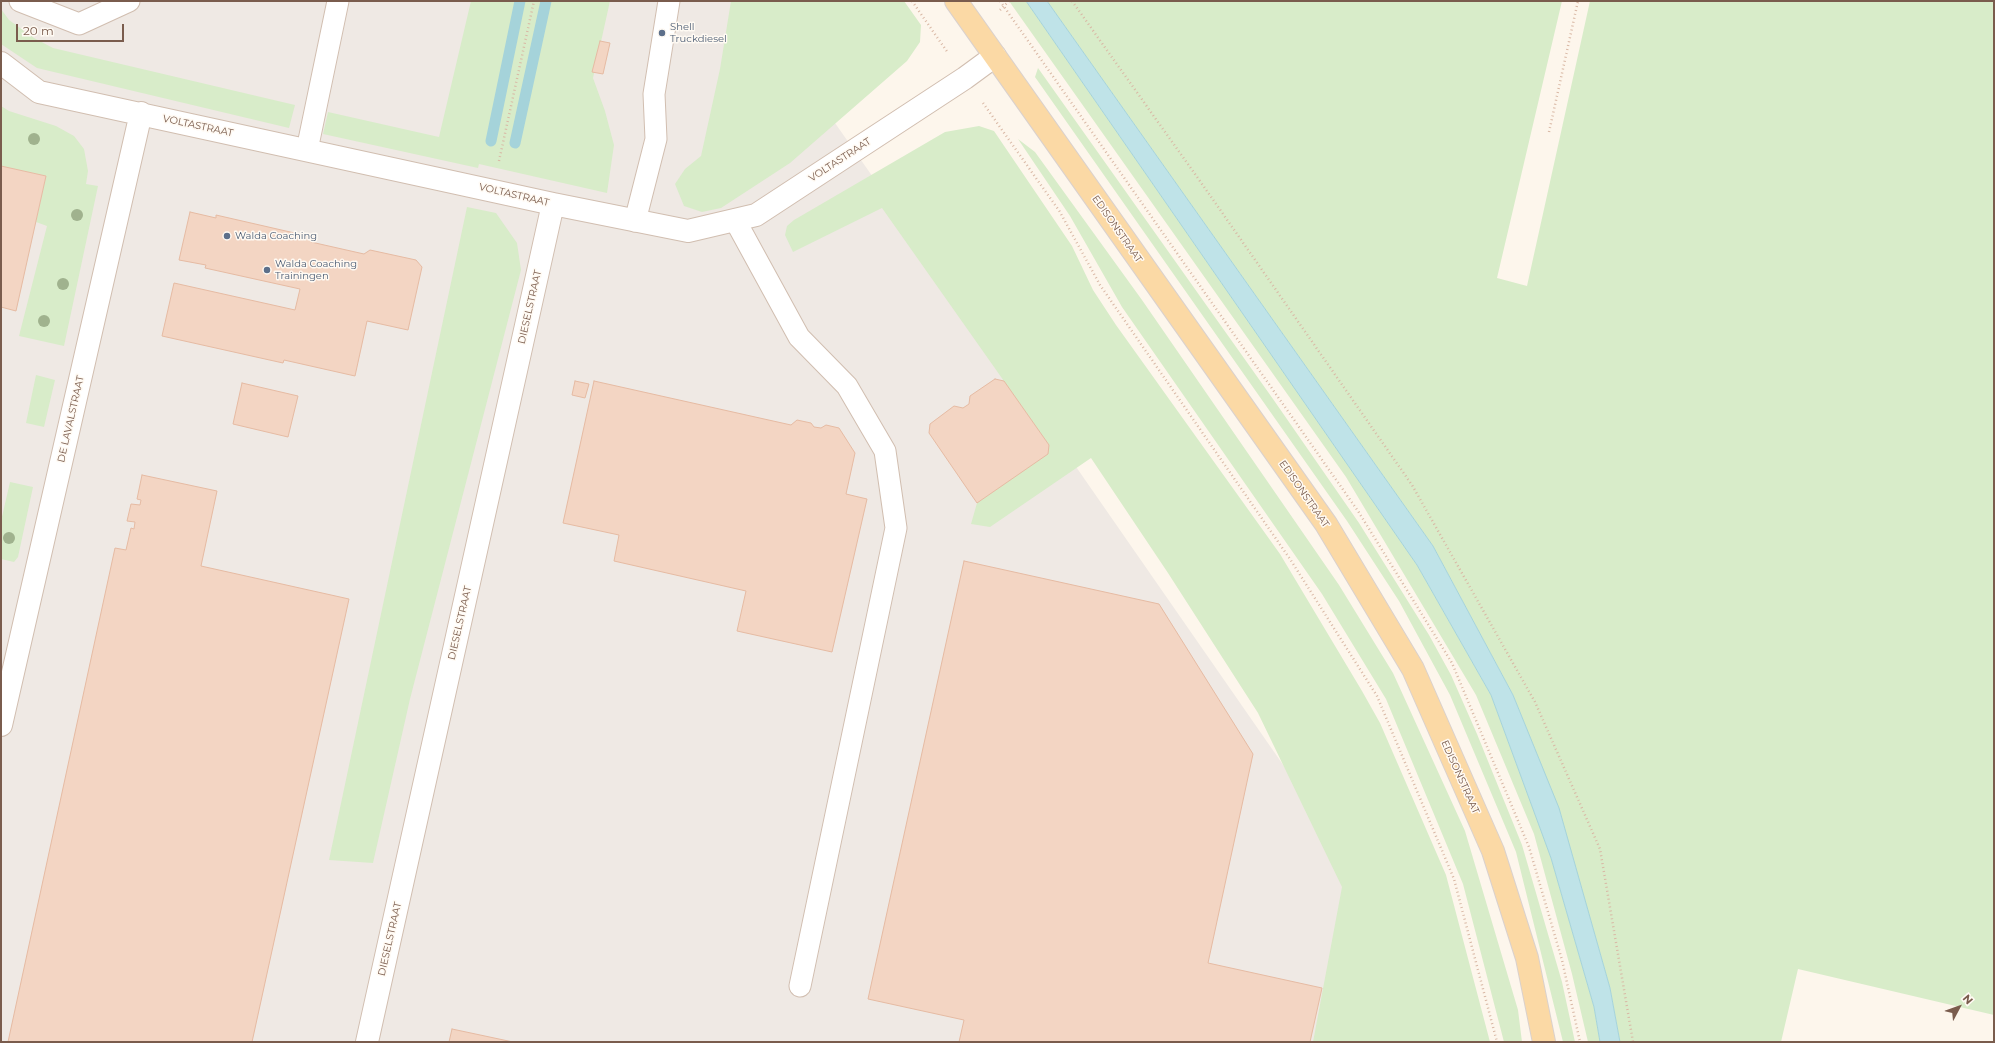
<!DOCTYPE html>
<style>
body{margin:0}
#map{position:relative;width:1995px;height:1043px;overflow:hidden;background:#fdf6ec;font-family:Montserrat,sans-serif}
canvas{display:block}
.frame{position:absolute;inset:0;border:2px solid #7a5c4d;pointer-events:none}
.north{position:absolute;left:1939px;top:987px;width:40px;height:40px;-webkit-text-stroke:3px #fffaf3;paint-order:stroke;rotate:49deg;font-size:11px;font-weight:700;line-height:16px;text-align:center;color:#7a5c4d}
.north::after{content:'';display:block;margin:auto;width:14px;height:18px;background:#7a5c4d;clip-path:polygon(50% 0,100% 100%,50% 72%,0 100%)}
.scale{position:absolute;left:16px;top:24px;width:108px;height:18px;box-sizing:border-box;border:2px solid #7a5c4d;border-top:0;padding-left:5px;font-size:12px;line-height:14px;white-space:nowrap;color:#7a5c4d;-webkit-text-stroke:3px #fffaf3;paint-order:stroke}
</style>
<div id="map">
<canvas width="1995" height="1043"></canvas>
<div class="frame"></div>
<div class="north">N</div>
<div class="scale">20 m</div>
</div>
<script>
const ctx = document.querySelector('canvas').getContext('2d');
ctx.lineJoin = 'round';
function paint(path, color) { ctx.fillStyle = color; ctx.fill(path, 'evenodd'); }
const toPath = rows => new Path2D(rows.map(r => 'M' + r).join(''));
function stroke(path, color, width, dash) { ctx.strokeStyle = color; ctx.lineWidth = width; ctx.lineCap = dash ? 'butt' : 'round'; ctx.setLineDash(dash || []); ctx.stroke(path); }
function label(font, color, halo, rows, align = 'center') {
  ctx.font = font + ' Montserrat,sans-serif'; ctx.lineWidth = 3; ctx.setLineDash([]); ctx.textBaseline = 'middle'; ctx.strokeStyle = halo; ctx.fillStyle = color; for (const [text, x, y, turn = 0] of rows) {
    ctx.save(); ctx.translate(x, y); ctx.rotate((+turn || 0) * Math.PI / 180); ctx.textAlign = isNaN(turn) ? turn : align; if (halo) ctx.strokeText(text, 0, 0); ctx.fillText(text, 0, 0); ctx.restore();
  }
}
const industrial = toPath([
 [1,1,773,1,795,66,1056,438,1370,890,1346,1042,1,1042]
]);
const green = toPath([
 [471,1,610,1,593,78,605,111,614,145,607,193,479,164,478,168,323,134,328,112,439,137],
 [731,1,904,1,921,25,920,42,907,61,790,163,721,208,702,212,684,206,675,184,685,169,701,156,720,69],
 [1009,1,1026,1,1417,565,1491,695,1550,854,1594,1007,1600,1042,1588,1042,1572,974,1534,834,1476,695,1346,477],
 [1047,1,1562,1,1497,278,1527,286,1590,1,1994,1,1994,1015,1798,969,1781,1042,1620,1042,1610,988,1559,810,1513,695,1433,546],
 [1,9,9,20,34,38,53,48,295,105,289,128,37,68,1,44],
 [1038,68,1273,399,1359,523,1429,635,1451,675,1477,734,1522,845,1562,982,1575,1042,1563,1042,1516,852,1450,695,1399,601,1347,521,1035,77],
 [1,106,9,111,56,126,74,136,84,149,88,171,86,184,98,186,64,346,19,336,47,226,36,222,46,176,1,166],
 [979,126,994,131,1072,246,1093,290,1116,325,1280,554,1362,691,1380,723,1446,875,1490,1042,1313,1042,1342,887,1258,713,1168,573,1091,458,990,527,971,524,977,503,1047,454,1049,445,882,208,793,252,785,235,787,226,794,220,945,132],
 [1018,139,1035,152,1142,300,1339,585,1393,673,1465,831,1518,1010,1522,1042,1504,1042,1463,884,1386,699,1322,594,1122,307,1070,216],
 [467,207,496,213,517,243,521,270,410,699,373,863,329,860],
 [36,375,55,380,44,427,26,423],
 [10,482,33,487,18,557,14,562,1,559,1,521]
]);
const water = toPath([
 [1026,1,1047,1,1433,546,1513,695,1559,808,1610,988,1620,1042,1600,1042,1594,1007,1551,858,1491,695,1417,565,1026,1]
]);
const stream = toPath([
 [491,141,520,1],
 [515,143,546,1]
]);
const building = toPath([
 [600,41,610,43,603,74,592,72,600,41],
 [1,166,46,176,16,311,1,307,1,166],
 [190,212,216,218,216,215,312,237,311,242,364,254,370,250,416,260,422,267,408,330,367,321,355,376,284,360,283,363,162,336,174,283,295,310,300,289,205,268,206,265,179,260,190,212],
 [995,379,1004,381,1049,445,1048,454,977,503,929,433,930,424,954,406,963,408,969,404,970,396,995,379],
 [575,381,589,384,585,398,572,395,575,381],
 [594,381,791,425,797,420,811,423,814,427,821,428,826,425,839,428,855,453,846,494,867,499,832,652,737,631,746,591,614,561,619,535,563,523,594,381],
 [242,383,298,396,288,437,233,424,242,383],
 [142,475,217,491,201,566,349,599,252,1042,8,1042,115,548,126,550,131,528,134,529,135,522,127,521,131,504,140,505,141,500,137,499,142,475],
 [964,561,1159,604,1253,754,1208,963,1322,988,1310,1042,959,1042,964,1020,868,999,964,561],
 [452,1029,513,1042,449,1042,452,1029]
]);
const path = toPath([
 [912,1,948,53],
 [1000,1,1358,511,1452,663,1529,847,1562,960,1580,1042],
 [1072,1,1207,191,1412,485,1535,702,1600,849,1633,1042],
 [1000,10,1009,1],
 [983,103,1060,212,1100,285,1290,559,1377,696,1454,879,1497,1042],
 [1549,132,1578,1],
 [499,161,534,1]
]);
const service = toPath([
 [20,1,79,24,129,1],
 [307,150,338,1],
 [735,220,799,337,847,386,885,451,896,528,800,986],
 [635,221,656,139,654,94,669,1]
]);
const minor = toPath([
 [1,63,39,92,553,204,688,231,756,215,965,78,995,56],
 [1,725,141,113],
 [367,1042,553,204]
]);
const primary = toPath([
 [956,1,1326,524,1413,669,1493,851,1527,958,1544,1042]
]);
const trees = [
 [34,139],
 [77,215],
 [63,284],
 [44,321],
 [9,538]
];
const markers = [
 [662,33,4,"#5c6f8a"],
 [227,236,4,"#5c6f8a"],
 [267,270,4,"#5c6f8a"]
];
const serviceNames = [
 ["Shell",670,27],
 ["Truckdiesel",670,39],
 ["Walda Coaching",235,236],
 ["Walda Coaching",275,264],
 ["Trainingen",275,276]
];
const streetNames = [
 ["VOLTASTRAAT",198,126,12],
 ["VOLTASTRAAT",840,160,-33],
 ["VOLTASTRAAT",514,195,13],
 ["EDISONSTRAAT",1117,229,55],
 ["DIESELSTRAAT",530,307,-77],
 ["DE LAVALSTRAAT",71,419,-77],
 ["EDISONSTRAAT",1304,494,55],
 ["DIESELSTRAAT",460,623,-77],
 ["EDISONSTRAAT",1460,777,66],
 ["DIESELSTRAAT",390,939,-77]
];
paint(industrial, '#efe9e4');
paint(green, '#d8ecc9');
paint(water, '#bfe3e8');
stroke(water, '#a5d3da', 1);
stroke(stream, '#a5d3da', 11);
paint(building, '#f3d5c3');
stroke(building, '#e6bba3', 1);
stroke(service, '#d1beb0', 23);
stroke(minor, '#d1beb0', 24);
stroke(primary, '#dad1cd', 24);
stroke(path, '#d9b8a5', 2.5, [1, 3]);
stroke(service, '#fff', 21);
stroke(minor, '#fff', 22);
stroke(primary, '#fbd9a5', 22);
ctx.fillStyle = '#a0b28e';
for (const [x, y] of trees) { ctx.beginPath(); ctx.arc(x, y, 6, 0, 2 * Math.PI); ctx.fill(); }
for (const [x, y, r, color] of markers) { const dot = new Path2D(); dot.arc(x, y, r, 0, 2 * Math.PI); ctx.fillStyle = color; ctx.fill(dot); stroke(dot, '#fffaf3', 1.5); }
label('10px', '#4e5e75', '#fffaf3', serviceNames, 'left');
label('10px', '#7a5c4d', '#fffaf3', streetNames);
</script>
